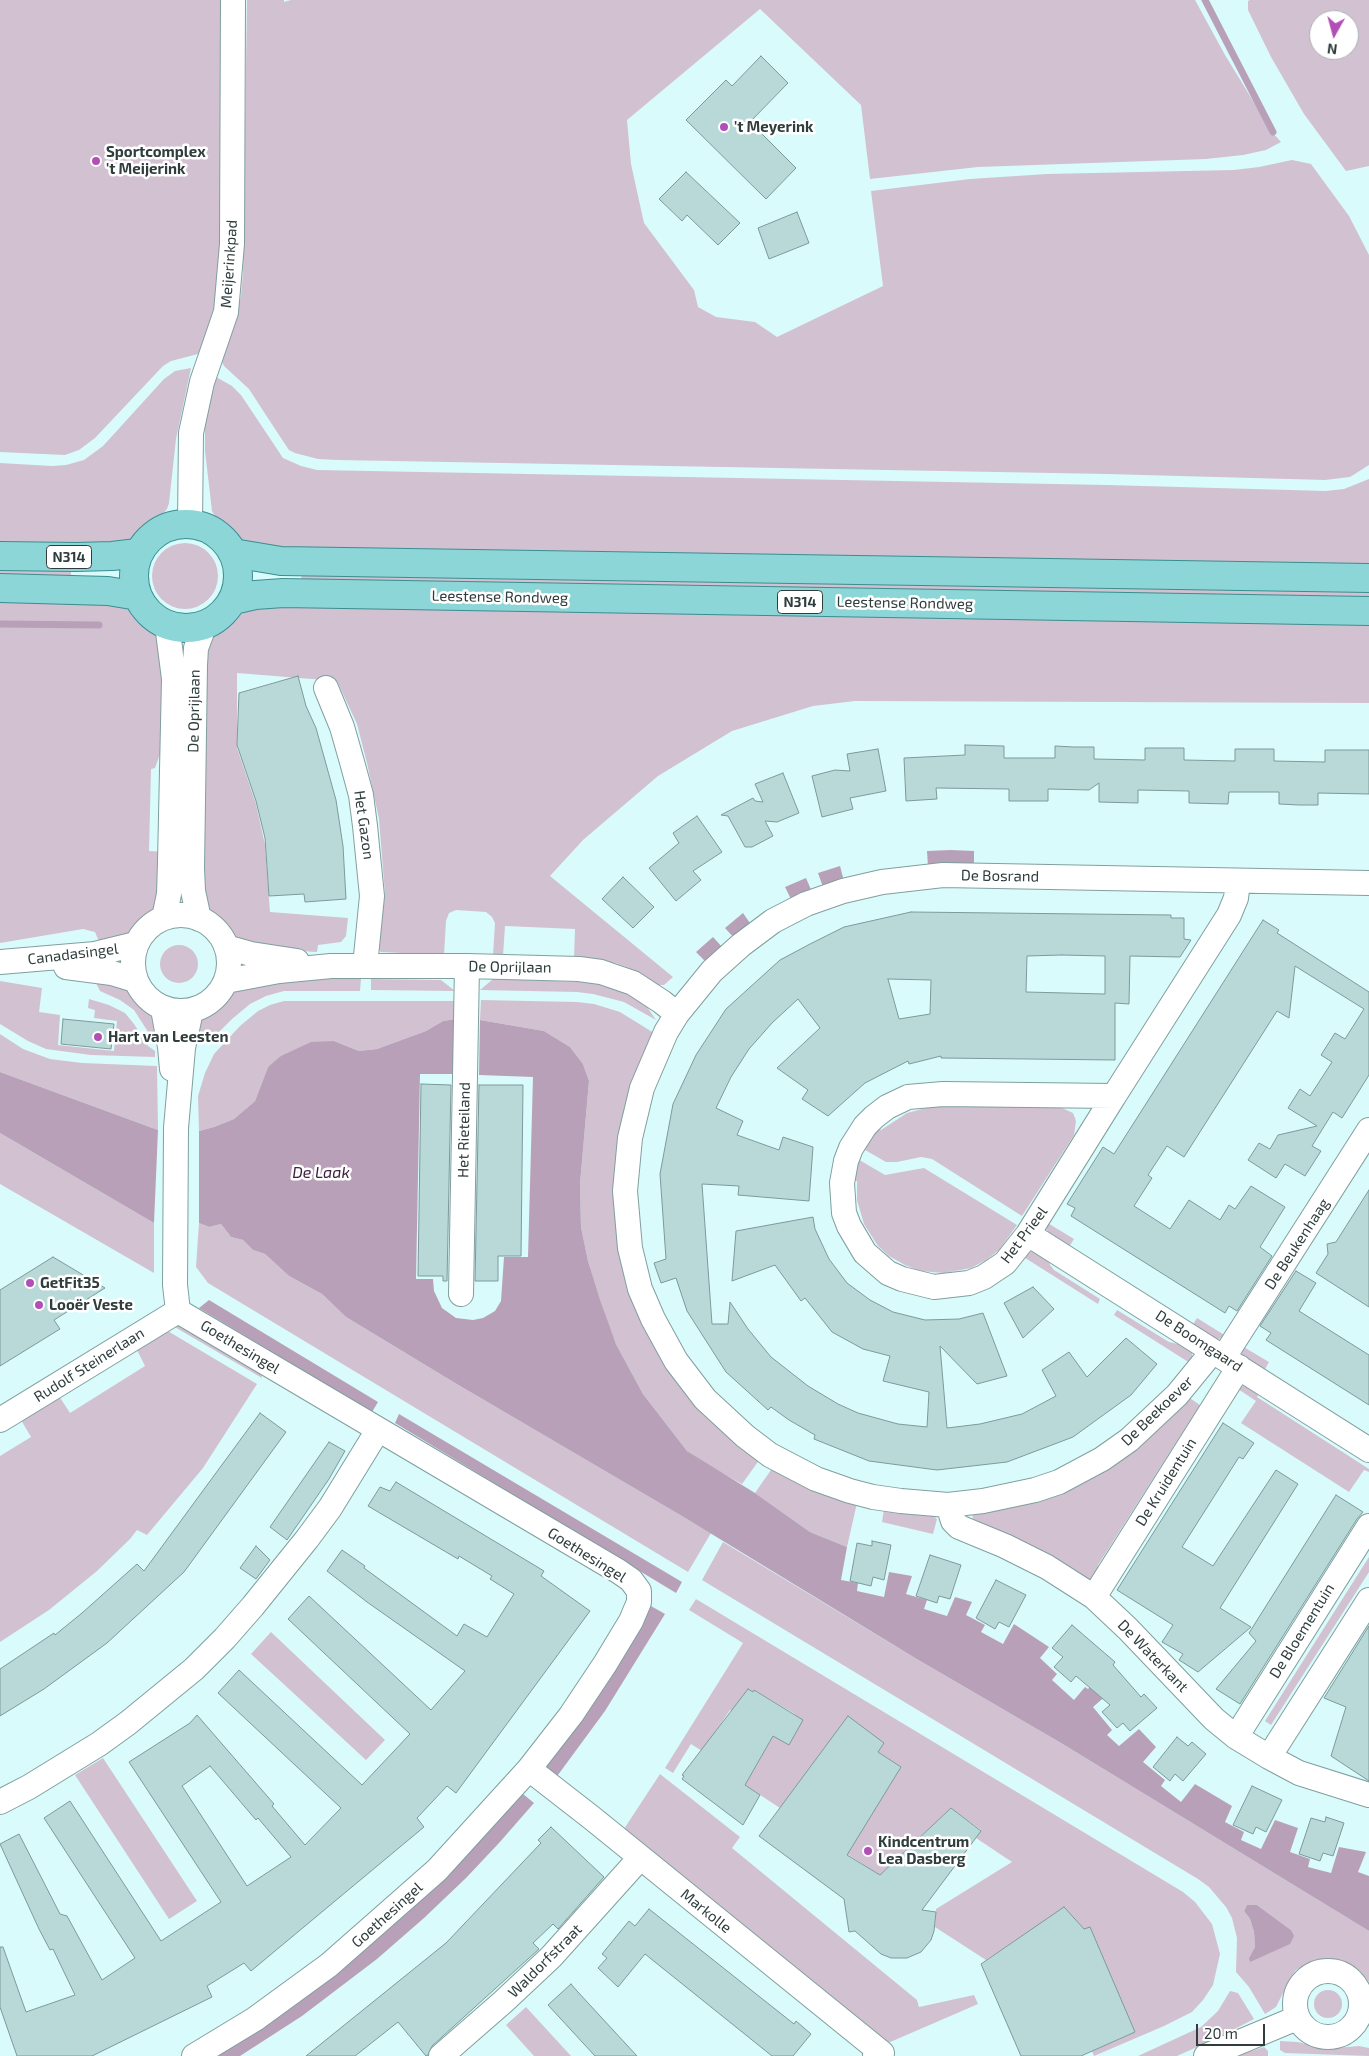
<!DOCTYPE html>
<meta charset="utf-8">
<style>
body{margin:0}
#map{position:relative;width:1369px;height:2056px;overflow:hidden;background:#dafbfb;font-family:"Exo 2",sans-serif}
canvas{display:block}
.north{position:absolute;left:1309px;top:10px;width:50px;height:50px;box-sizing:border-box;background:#fff;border:1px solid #acb1b1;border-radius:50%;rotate:187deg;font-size:14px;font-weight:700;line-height:20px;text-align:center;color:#303d3d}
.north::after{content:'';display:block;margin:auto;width:18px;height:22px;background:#b24fb6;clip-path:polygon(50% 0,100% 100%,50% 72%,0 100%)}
.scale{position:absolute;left:1196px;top:2024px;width:69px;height:22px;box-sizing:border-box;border:2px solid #303d3d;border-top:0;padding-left:6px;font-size:15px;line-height:18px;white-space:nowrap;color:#303d3d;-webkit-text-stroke:4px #fff;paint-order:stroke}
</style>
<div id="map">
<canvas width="1369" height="2056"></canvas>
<div class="north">N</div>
<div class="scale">20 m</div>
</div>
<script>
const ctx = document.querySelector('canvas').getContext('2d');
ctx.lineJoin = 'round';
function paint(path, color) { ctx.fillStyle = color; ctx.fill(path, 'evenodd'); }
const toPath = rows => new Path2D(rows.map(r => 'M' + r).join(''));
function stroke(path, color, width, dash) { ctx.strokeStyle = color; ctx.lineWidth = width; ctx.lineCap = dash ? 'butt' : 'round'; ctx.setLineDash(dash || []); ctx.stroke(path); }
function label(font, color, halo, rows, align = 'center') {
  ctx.font = font + ' "Exo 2",sans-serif'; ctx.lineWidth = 5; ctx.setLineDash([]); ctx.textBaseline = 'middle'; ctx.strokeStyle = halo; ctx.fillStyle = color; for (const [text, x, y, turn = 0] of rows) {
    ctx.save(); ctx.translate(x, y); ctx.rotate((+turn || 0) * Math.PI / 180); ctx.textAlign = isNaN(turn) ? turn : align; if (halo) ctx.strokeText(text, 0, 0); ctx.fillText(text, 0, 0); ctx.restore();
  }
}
const green = toPath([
 [0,0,223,0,219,283,213,316,198,354,171,361,163,366,95,438,79,450,65,455,0,452],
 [247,0,284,0,284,2,291,0,1195,0,1225,55,1272,132,1281,142,1266,150,1243,155,1206,159,978,167,870,179,861,105,760,9,627,120,631,164,644,223,694,290,698,307,716,317,755,322,777,337,883,286,871,191,970,179,1047,174,1234,170,1259,167,1292,160,1311,164,1349,216,1369,255,1369,465,1350,477,1325,480,1107,474,338,460,318,459,295,453,289,450,277,432,249,389,224,366,222,362,236,316,241,296,243,273],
 [1250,0,1369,0,1369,166,1346,171,1304,114,1271,57,1248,10,1248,1],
 [1319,20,1349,20,1349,50,1319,50],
 [191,368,176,439,169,503,167,509,157,521,128,543,0,548,0,463,52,466,66,465,84,460,103,446,164,379,175,371],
 [216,377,232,386,241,395,283,458,301,466,317,470,1107,485,1326,491,1344,489,1369,479,1369,572,245,547,220,525,212,511,205,451,205,425],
 '152 576a33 33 0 1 1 66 0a33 33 0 1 1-66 0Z',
 [0,563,71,564,71,582,0,581],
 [302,567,1369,586,1369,604,301,586],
 [0,596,127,604,147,624,161,643,166,737,155,768,151,769,149,851,164,852,160,899,144,923,124,939,100,944,95,932,83,929,0,943],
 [264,604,1369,619,1369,703,855,701,813,706,732,731,658,776,583,840,550,876,673,977,664,985,656,985,634,970,616,963,574,959,575,929,505,926,503,956,493,955,495,923,492,917,486,912,456,910,449,913,446,921,444,955,381,952,378,949,380,922,385,894,379,819,367,763,357,724,337,681,237,673,237,748,256,804,265,845,270,912,348,918,346,936,341,942,318,945,317,952,251,948,232,940,225,934,210,917,201,896,205,659,213,636,243,612],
 '160 964a19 19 0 1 1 38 0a19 19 0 1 1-38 0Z',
 [281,979,361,979,360,991,284,991,266,996,250,1004,232,1019,208,1043,194,1044,198,1023,211,1007,223,997,234,990],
 [371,979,441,980,455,991,371,990],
 [493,979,609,983,645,1004,656,1020,624,1002,593,994,577,992,480,990],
 [0,981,42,988,39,1012,60,1015,58,1045,114,1051,117,1021,94,1018,95,1010,88,1008,89,999,109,1005,125,1013,134,1024,148,1046,155,1051,155,1057,91,1055,46,1049,28,1041,0,1024],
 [95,981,130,988,153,1014,160,1041,152,1038,134,1010,120,1000,100,991],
 [481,1000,577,1002,594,1004,620,1012,654,1033,647,1048,629,1284,760,1459,742,1484,713,1468,687,1451,643,1394,616,1344,599,1300,588,1261,581,1227,580,1184,589,1081,583,1064,570,1047,544,1031,480,1020],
 [284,1001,457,1001,456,1019,443,1021,426,1031,377,1049,359,1051,334,1041,268,1067,255,1101,234,1119,214,1127,199,1131,198,1096,205,1073,214,1054,240,1026,258,1011,270,1005],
 [0,1034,23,1049,50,1059,82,1063,157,1066,158,1130,0,1072],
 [945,1106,1062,1108,1073,1113,1076,1121,1074,1135,1022,1216,932,1159,921,1157,897,1162,886,1162,860,1147,876,1126,881,1130,907,1113,930,1107],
 [0,1133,154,1223,154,1273,0,1184],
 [856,1158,885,1175,924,1168,1017,1225,999,1250,986,1260,971,1268,944,1273,920,1271,905,1265,889,1256,878,1246,864,1224,857,1200,857,1181,850,1180],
 [1046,1222,1074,1239,1069,1247,1050,1235,1046,1228],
 [199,1223,209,1227,221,1224,231,1237,243,1240,253,1250,265,1254,289,1276,322,1294,346,1317,455,1383,711,1533,688,1572,208,1283,196,1267],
 [1035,1250,1048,1258,1050,1265,1054,1270,1100,1299,1098,1304,1022,1256],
 [1117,1310,1169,1342,1178,1344,1185,1343,1192,1350,1192,1358,1190,1363,1114,1315],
 [1197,1318,1226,1336,1216,1340,1192,1326],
 [179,1325,261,1370,262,1378,173,1326],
 [166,1330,257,1384,203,1468,147,1535,137,1530,130,1539,97,1571,49,1610,0,1642,0,1456,31,1437,21,1420,59,1396,70,1413,145,1366,136,1348],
 [1242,1346,1269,1362,1264,1371,1245,1359,1242,1355],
 [1245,1385,1261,1389,1257,1397,1369,1469,1369,1472,1364,1470,1349,1492,1241,1423,1256,1401,1238,1389],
 [1188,1397,1200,1405,1098,1565,1100,1576,1092,1582,1033,1546,973,1519,972,1512,999,1508],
 [773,1467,857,1503,847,1547,810,1532,755,1493],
 [884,1509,931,1514,937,1519,933,1534,882,1522],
 [723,1542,915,1658,1061,1743,1369,1931,1369,1982,1360,1971,1343,1961,1324,1960,1313,1961,1296,1970,1291,1977,1276,2007,1265,2014,1249,1987,1236,1972,1237,1938,1232,1918,1226,1907,1209,1887,1198,1879,702,1580],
 [1247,1905,1257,1905,1291,1930,1249,1958,1255,1947,1254,1932,1250,1919,1244,1911],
 [1369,1557,1369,1572,1271,1725,1265,1721],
 [696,1599,1183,1892,1195,1902,1212,1924,1220,1954,1213,1985,1203,2000,1192,2012,1164,2026,1094,2056,1092,2051,1081,2056,1135,2032,1090,1928,1084,1929,1064,1908,986,1960,935,1927,936,1909,1012,1862,976,1838,981,1830,951,1808,880,1875,847,1854,901,1767,878,1752,883,1743,848,1717,780,1808,745,1785,770,1741,767,1738,795,1714,754,1690,753,1692,748,1689,732,1711,730,1710,702,1751,691,1744,673,1773,665,1768,743,1643,689,1610],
 [271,1632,385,1740,366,1760,251,1654],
 [103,1758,197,1901,169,1919,75,1775],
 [660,1774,740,1837,732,1848,917,2000,919,2007,974,1995,978,2004,888,2043,622,1832],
 '1314 2004a14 14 0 1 1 28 0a14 14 0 1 1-28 0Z',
 [1230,1991,1238,1993,1254,2019,1217,2038,1177,2056,1138,2056,1201,2027,1218,2011],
 [526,2007,571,2056,534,2056,506,2025],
 [1280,2041,1298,2042,1325,2049,1359,2046,1369,2048,1369,2056,1285,2053,1280,2050],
 [1264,2047,1268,2051,1268,2056,1237,2056]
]);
const water = toPath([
 [951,850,974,851,974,866,928,867,927,851],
 [840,866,844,881,823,887,818,873],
 [806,878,812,892,792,901,785,887],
 [743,913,752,926,735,939,725,928],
 [713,937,723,948,707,963,696,952],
 [456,1019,453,1074,420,1074,416,1279,433,1279,434,1291,442,1308,456,1318,473,1320,483,1318,495,1311,501,1301,504,1257,528,1257,533,1077,479,1075,480,1020,544,1031,570,1047,583,1064,589,1081,580,1184,581,1227,588,1261,600,1300,616,1344,643,1394,687,1451,755,1493,810,1532,847,1547,841,1580,858,1583,857,1591,884,1597,889,1572,912,1576,906,1594,927,1600,924,1609,947,1616,955,1597,972,1602,966,1615,985,1625,981,1632,1003,1644,1014,1624,1049,1647,1040,1658,1057,1674,1052,1680,1074,1700,1085,1687,1088,1689,1095,1682,1108,1694,1093,1707,1112,1730,1107,1735,1119,1746,1139,1729,1156,1747,1143,1762,1165,1780,1161,1786,1181,1802,1195,1784,1232,1806,1225,1822,1244,1832,1241,1840,1261,1849,1275,1820,1298,1828,1290,1852,1310,1859,1308,1867,1331,1873,1339,1847,1366,1852,1358,1872,1369,1876,1369,1931,1061,1743,915,1658,687,1519,455,1383,346,1317,322,1294,289,1276,265,1254,253,1250,243,1240,231,1237,221,1224,209,1227,199,1223,199,1131,214,1127,234,1119,255,1101,268,1067,281,1056,311,1042,334,1041,359,1051,377,1049,426,1031,443,1021],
 [0,1072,158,1130,154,1223,0,1133],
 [209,1300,378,1402,372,1412,199,1308],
 [399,1414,682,1582,676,1593,395,1423],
 [651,1606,665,1614,605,1711,555,1779,542,1768,625,1650],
 [523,1794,534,1803,499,1843,466,1878,424,1918,377,1959,302,2016,240,2056,213,2056,368,1946,456,1867],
 [1247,1905,1257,1905,1291,1930,1294,1936,1290,1944,1250,1962,1249,1958,1255,1947,1254,1932,1250,1919,1244,1911]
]);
const stream = toPath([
 [1205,0,1273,132],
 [0,624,99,625]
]);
const building = toPath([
 [761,56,788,83,750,122,796,168,766,199,686,120,726,80,732,86,761,56],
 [686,172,740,223,718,245,687,215,682,221,659,199,686,172],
 [797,212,809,243,769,259,758,228,797,212],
 [298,676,306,706,316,728,336,800,343,846,346,899,305,902,304,894,269,896,265,838,256,801,237,745,239,693,298,676],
 [965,745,1004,746,1004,758,1055,758,1055,746,1074,747,1094,747,1094,759,1145,760,1145,748,1184,748,1184,760,1235,761,1235,749,1274,749,1274,761,1325,762,1325,750,1369,750,1369,794,1318,793,1318,805,1299,805,1279,804,1279,792,1229,792,1228,804,1189,803,1189,791,1138,790,1138,803,1099,802,1099,783,1089,790,1048,789,1048,801,1009,801,1009,789,936,788,937,799,906,801,904,758,965,755,965,745],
 [878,749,886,791,850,798,853,809,822,817,812,776,835,770,850,771,847,754,878,749],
 [783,773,799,813,777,822,765,821,773,836,752,847,745,847,728,816,721,815,753,798,755,801,763,802,755,784,783,773],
 [697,816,722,852,693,871,701,880,676,901,649,868,679,843,673,833,697,816],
 [623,877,654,907,633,928,602,899,623,877],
 [911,912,1171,915,1171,918,1184,918,1184,939,1191,940,1180,957,1130,956,1129,1004,1115,1003,1115,1060,941,1058,941,1056,909,1064,908,1061,865,1083,828,1116,802,1099,808,1090,777,1068,820,1028,798,999,772,1023,749,1049,731,1077,716,1108,743,1121,737,1135,779,1150,783,1137,813,1147,809,1201,738,1195,739,1186,702,1184,712,1324,728,1324,730,1302,748,1329,771,1357,808,1386,838,1404,858,1413,898,1424,927,1427,929,1392,883,1381,890,1356,863,1349,832,1332,805,1298,801,1301,775,1265,732,1281,736,1231,813,1217,815,1229,829,1259,847,1283,870,1300,893,1312,925,1320,959,1319,983,1313,1007,1376,977,1384,940,1346,947,1428,980,1424,1022,1414,1056,1396,1042,1370,1069,1352,1087,1377,1126,1338,1157,1364,1131,1395,1073,1437,1007,1462,937,1470,869,1461,814,1439,815,1435,789,1420,771,1407,768,1410,726,1372,687,1311,676,1278,661,1283,654,1263,666,1259,660,1174,673,1104,696,1055,726,1009,780,960,810,944,844,927,911,912],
 [1062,955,1105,956,1105,994,1026,992,1027,956,1062,955],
 [888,979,931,980,930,1014,899,1019,888,979],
 [1263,920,1279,930,1277,933,1369,992,1369,1075,1342,1118,1333,1112,1312,1146,1321,1151,1305,1176,1285,1164,1276,1178,1248,1160,1259,1143,1270,1149,1278,1135,1317,1126,1288,1108,1300,1089,1310,1096,1332,1062,1321,1055,1335,1033,1345,1039,1364,1009,1295,966,1289,1018,1277,1011,1184,1157,1167,1146,1148,1175,1152,1178,1134,1206,1170,1229,1189,1200,1220,1220,1229,1205,1235,1209,1251,1186,1285,1207,1260,1247,1272,1256,1237,1311,1229,1306,1225,1313,1071,1216,1075,1208,1067,1204,1103,1147,1114,1154,1263,920],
 [63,1019,114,1024,111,1049,61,1044,63,1019],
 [421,1084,451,1085,447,1281,443,1281,443,1276,418,1276,421,1084],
 [479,1085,523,1085,521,1256,498,1256,498,1281,475,1281,479,1085],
 [1369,1190,1369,1307,1316,1273,1328,1254,1327,1244,1336,1242,1369,1190],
 [53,1257,105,1288,54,1320,60,1329,0,1366,0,1290,53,1257],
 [1296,1271,1316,1283,1299,1311,1369,1355,1369,1405,1266,1340,1271,1333,1260,1326,1296,1271],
 [1033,1287,1054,1309,1023,1338,1004,1303,1033,1287],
 [260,1413,286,1432,184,1572,107,1643,44,1689,0,1716,0,1669,54,1633,55,1635,82,1613,137,1564,144,1571,260,1413],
 [1223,1423,1254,1443,1243,1459,1239,1457,1182,1547,1213,1566,1276,1470,1298,1484,1220,1608,1251,1627,1198,1672,1179,1660,1183,1654,1162,1642,1173,1625,1117,1590,1223,1423],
 [329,1442,345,1451,329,1479,287,1540,270,1527,329,1442],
 [396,1482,544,1571,541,1576,590,1611,456,1793,447,1786,417,1818,424,1827,251,1971,244,1963,207,1986,212,1997,92,2056,17,2056,0,2007,0,1947,3,1947,26,2012,75,1995,53,1949,50,1950,39,1929,0,1844,19,1834,60,1914,67,1916,102,1980,135,1958,44,1818,70,1801,161,1941,221,1902,129,1762,190,1723,197,1715,274,1804,272,1806,305,1845,341,1808,218,1693,239,1670,362,1785,410,1734,288,1619,309,1596,431,1710,465,1671,367,1602,327,1571,342,1550,365,1566,364,1568,457,1636,464,1624,487,1637,514,1594,490,1579,492,1576,459,1556,458,1559,368,1506,380,1487,390,1491,396,1482],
 [210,1766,256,1820,258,1818,291,1857,247,1886,182,1786,210,1766],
 [1336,1495,1363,1512,1357,1519,1240,1704,1216,1689,1256,1641,1249,1633,1336,1495],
 [872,1541,891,1545,884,1580,873,1577,871,1586,850,1581,857,1543,872,1546,872,1541],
 [256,1546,270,1560,256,1579,240,1568,256,1546],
 [930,1555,961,1565,950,1599,939,1596,937,1603,916,1596,930,1555],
 [996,1580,1026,1595,1009,1627,999,1622,995,1629,976,1618,996,1580],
 [1072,1625,1115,1662,1113,1665,1141,1697,1144,1694,1157,1708,1130,1731,1123,1723,1117,1728,1102,1712,1110,1705,1076,1676,1071,1682,1054,1667,1063,1657,1052,1648,1072,1625],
 [1369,1626,1369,1781,1331,1756,1346,1707,1324,1698,1369,1626],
 [748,1689,753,1692,754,1690,803,1720,789,1745,773,1736,745,1785,760,1795,743,1825,682,1779,684,1776,682,1775,748,1689],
 [848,1716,884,1743,878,1752,901,1767,847,1855,880,1875,951,1808,981,1831,922,1910,936,1912,934,1931,931,1940,921,1952,907,1958,891,1958,881,1954,855,1931,849,1932,844,1899,759,1836,848,1716],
 [1177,1737,1188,1746,1192,1742,1206,1754,1183,1781,1175,1774,1170,1781,1153,1767,1177,1737],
 [1252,1786,1282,1800,1266,1832,1256,1827,1253,1834,1233,1825,1252,1786],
 [1326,1817,1344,1823,1333,1856,1323,1853,1320,1861,1299,1854,1311,1818,1325,1822,1326,1817],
 [551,1827,604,1877,558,1929,553,1924,533,1943,539,1949,432,2046,428,2055,426,2056,398,2022,355,2056,306,2056,446,1943,541,1843,538,1840,551,1827],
 [1064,1907,1084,1929,1090,1927,1135,2032,1081,2056,1021,2056,981,1964,1064,1907],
 [649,1909,794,2024,796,2021,811,2034,793,2056,772,2056,645,1954,618,1987,598,1968,607,1958,602,1954,629,1921,635,1926,649,1909],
 [571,1984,577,1991,637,2056,595,2056,548,2005,571,1984]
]);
const minor = toPath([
 [190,523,191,433,202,382,226,312,232,244,233,0],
 [326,688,342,727,352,762,361,795,365,826,372,896,365,966],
 '133 963a48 48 0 1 1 96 0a48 48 0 1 1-96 0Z',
 [164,918,169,894,170,862,174,679,167,624],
 [199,919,193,891,192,868,195,665,196,648,205,624],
 [226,947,251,954,297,961],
 [0,962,95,954,136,944],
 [66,967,112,973,135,980],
 [226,981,279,971,331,966,467,966,579,969,601,972,633,983,662,1002,677,1014],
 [163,1009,170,1047,172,1069],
 [943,1094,1114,1096,1028,1234,1005,1263,984,1277,969,1283,934,1287,902,1279,888,1273,865,1253,849,1226,844,1213,842,1183,846,1161,851,1148,865,1126,874,1117,887,1107,908,1097,943,1094],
 [1114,1096,1229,915,1236,898,1238,881],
 [1028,1234,1369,1450],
 [461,1294,467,966],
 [178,1311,618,1571,631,1580,639,1591,639,1602,631,1621,605,1664,571,1715,529,1769,437,1870,329,1965,255,2019,194,2056],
 [178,1311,175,1285,176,1128,183,1048,191,1011],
 [1213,1351,1177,1395,1129,1440,1102,1459,1059,1482,1035,1490,983,1501,948,1505,901,1501,873,1497,850,1491,816,1479,770,1455,745,1436,705,1399,676,1361,653,1319,640,1289,630,1248,625,1191,630,1138,642,1088,666,1032,677,1014,712,971,741,945,773,921,806,904,843,891,882,882,943,875,1369,883],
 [1224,1357,1369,1130],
 [0,1420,178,1311],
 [948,1505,953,1521,959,1527,1005,1546,1047,1567,1094,1597,1128,1629,1214,1719,1236,1737,1269,1757,1299,1773,1369,1795],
 [1094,1597,1239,1367],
 [1236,1737,1369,1526],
 [1269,1757,1369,1600],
 [529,1769,592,1818,882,2053,875,2056],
 [0,1802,29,1787,99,1744,128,1723,194,1669,225,1638,253,1606,307,1539,330,1508,378,1430],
 '1295 2004a33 33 0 1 1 66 0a33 33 0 1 1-66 0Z',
 [441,2056,503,2002,551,1957,640,1858],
 [1206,2056,1297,2018]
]);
const major = toPath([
 '134 576a52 52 0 1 1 104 0a52 52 0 1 1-104 0Z',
 [233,553,281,561,1369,578],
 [0,556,76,557,112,556,138,553],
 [0,588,108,591,138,596],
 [233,600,255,595,283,593,1369,611]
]);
const markers = [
 [724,127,5,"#b24fb6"],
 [96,161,5,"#b24fb6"],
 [98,1037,5,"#b24fb6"],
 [30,1283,5,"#b24fb6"],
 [39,1305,5,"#b24fb6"],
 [868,1851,5,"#b24fb6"]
];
const shields = [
 [69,557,45],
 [800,602,45]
];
const shieldNames = [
 ["N314",69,557],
 ["N314",800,602]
];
const poiNames = [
 ["'t Meyerink",734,127],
 ["Sportcomplex",106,152],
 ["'t Meijerink",106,169],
 ["Hart van Leesten",108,1037],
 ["GetFit35",40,1283],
 ["Looër Veste",49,1305],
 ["Kindcentrum",878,1842],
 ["Lea Dasberg",878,1859]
];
const streetNames = [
 ["Meijerinkpad",229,264,-86],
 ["Leestense Rondweg",500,597,1],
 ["Leestense Rondweg",905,603,1],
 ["De Oprijlaan",194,711,-89],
 ["Het Gazon",364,825,82],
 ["De Bosrand",1000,876,1],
 ["Canadasingel",73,954,-7],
 ["De Oprijlaan",510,967,1],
 ["Het Rieteiland",464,1130,-89],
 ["Het Prieel",1024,1235,-53],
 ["De Beukenhaag",1297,1244,-57],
 ["De Boomgaard",1199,1341,33],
 ["Goethesingel",240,1347,31],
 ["Rudolf Steinerlaan",89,1365,-32],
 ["De Beekoever",1157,1411,-44],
 ["De Kruidentuin",1166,1482,-58],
 ["Goethesingel",587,1555,32],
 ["De Bloementuin",1302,1631,-58],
 ["De Waterkant",1153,1656,46],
 ["Markolle",706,1911,39],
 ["Goethesingel",387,1915,-42],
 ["Waldorfstraat",545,1961,-45]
];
const waterNames = [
 ["De Laak",321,1173]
];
paint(green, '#d2c1d1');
paint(water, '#b8a1b8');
stroke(stream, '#b8a1b8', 7);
paint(building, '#b9d9d9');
stroke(building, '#7c9a9b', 1);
stroke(minor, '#819f9f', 26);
stroke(major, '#3a8e90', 30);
stroke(minor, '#fff', 24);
stroke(major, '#8cd6d7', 28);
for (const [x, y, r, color] of markers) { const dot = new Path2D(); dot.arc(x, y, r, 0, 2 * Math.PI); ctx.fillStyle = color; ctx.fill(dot); stroke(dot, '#fff', 2); }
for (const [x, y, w] of shields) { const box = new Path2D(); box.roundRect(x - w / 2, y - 11.5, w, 23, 4); ctx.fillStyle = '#fff'; ctx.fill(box); stroke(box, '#303d3d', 1); }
label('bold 14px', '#303d3d', null, shieldNames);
label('bold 15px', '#303d3d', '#fff', poiNames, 'left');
label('15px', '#303d3d', '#fff', streetNames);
label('italic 16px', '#412042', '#fff', waterNames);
</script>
